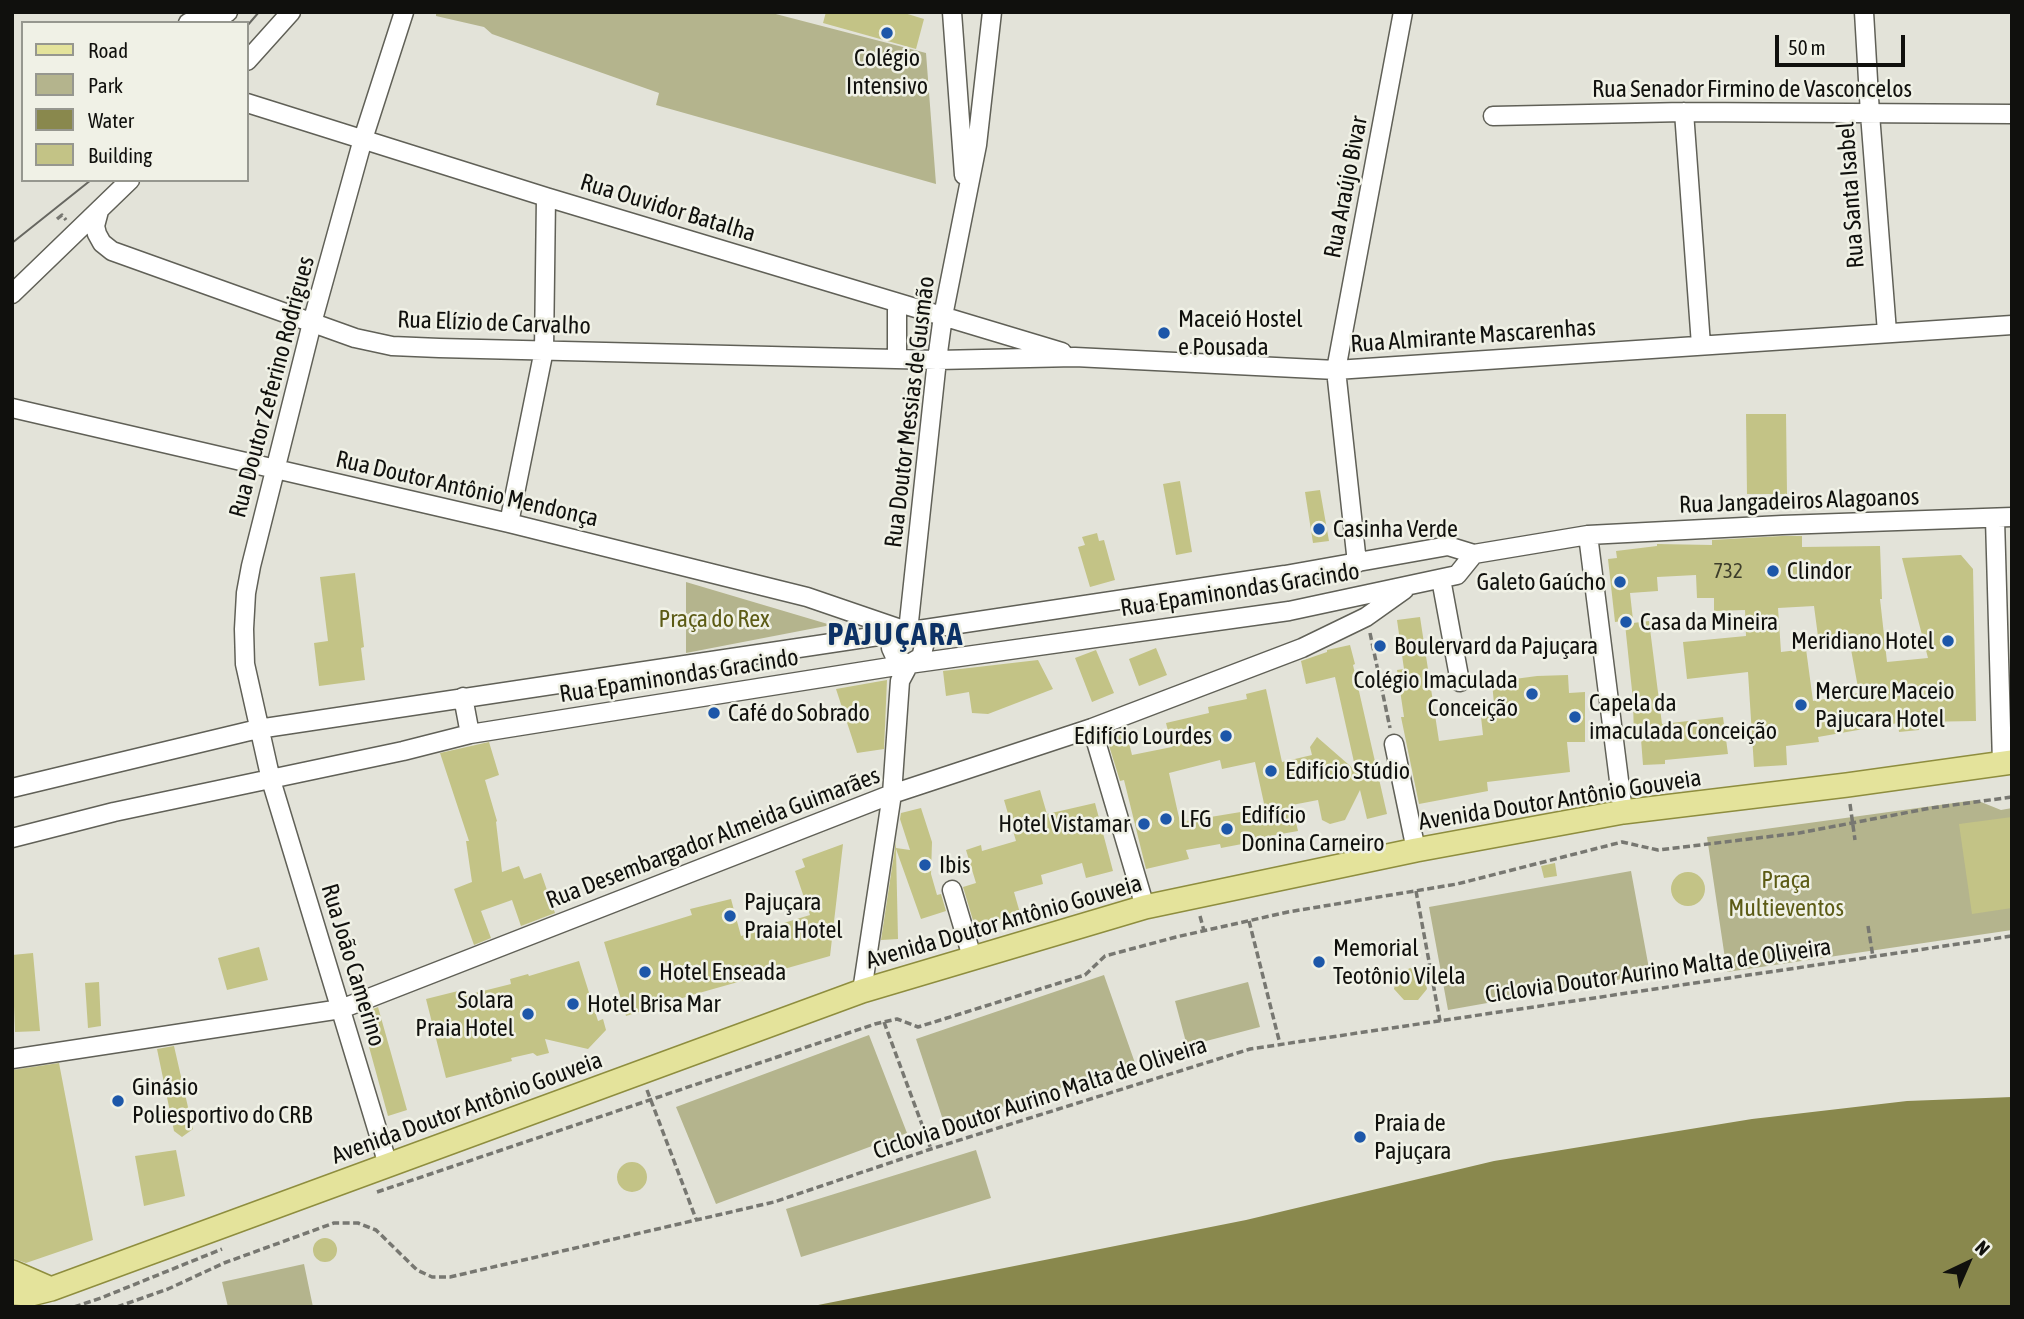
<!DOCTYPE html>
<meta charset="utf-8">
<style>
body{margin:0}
#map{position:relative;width:2024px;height:1319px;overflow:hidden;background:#e3e3d9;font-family:"Asap Condensed",sans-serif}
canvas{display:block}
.frame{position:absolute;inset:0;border:14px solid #10100d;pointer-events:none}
.legend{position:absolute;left:21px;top:21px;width:228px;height:161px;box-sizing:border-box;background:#f0f1e6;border:2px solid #96978f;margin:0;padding:9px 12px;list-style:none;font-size:21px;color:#10100d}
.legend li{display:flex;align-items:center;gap:14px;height:35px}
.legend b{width:35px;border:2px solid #96978f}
.north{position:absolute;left:1933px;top:1228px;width:70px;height:70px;-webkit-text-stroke:5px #f0f1e6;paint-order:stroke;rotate:44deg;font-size:19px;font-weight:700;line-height:28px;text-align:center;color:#10100d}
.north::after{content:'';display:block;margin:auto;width:24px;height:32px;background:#10100d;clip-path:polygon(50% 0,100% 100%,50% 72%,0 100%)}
.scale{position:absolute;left:1775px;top:35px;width:130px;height:32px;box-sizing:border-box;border:4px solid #10100d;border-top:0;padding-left:9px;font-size:21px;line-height:24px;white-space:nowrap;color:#10100d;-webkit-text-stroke:5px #f0f1e6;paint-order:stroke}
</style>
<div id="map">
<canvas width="2024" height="1319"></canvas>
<div class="frame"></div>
<ul class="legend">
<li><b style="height:9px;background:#e4e39b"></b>Road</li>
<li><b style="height:19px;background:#b4b48d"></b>Park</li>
<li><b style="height:19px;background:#89884d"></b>Water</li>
<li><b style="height:19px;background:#c3c386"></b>Building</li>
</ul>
<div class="north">N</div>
<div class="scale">50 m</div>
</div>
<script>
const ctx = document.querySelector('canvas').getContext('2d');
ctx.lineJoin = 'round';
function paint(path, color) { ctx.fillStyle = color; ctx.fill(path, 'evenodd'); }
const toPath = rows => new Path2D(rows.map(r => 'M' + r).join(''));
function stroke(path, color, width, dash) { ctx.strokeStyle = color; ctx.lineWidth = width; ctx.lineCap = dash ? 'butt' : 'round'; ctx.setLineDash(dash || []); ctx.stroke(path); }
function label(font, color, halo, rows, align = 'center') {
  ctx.font = font + ' "Asap Condensed",sans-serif'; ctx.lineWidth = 5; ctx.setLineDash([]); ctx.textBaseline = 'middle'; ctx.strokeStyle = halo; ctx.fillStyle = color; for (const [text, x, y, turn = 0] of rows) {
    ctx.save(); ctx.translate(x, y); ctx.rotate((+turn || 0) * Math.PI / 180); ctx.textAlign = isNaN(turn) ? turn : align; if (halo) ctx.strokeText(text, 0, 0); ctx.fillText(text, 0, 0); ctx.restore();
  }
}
const green = toPath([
 [436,12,768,12,926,53,936,184,656,105,659,93,492,34,484,27,436,16],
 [686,582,831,625,686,653],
 [1976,800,2001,810,2012,808,2012,930,1727,972,1707,837],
 [1631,871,1650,974,1448,1010,1429,907],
 [1104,975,1135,1063,945,1126,916,1039],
 [1248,982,1260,1027,1187,1046,1175,1001],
 [869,1035,907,1133,716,1204,676,1107],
 [976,1150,991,1198,801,1257,786,1209],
 [304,1264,313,1307,228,1307,222,1282]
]);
const water = toPath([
 [2012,1097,2012,1307,808,1307,1246,1220,1494,1161,1752,1119,1907,1101]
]);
const building = toPath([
 [826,12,901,12,924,19,916,49,823,23],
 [1746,414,1786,414,1787,494,1747,494],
 [1180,481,1192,552,1176,555,1163,484],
 [1320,490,1329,541,1313,543,1305,492],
 [1097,533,1099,541,1104,540,1115,580,1090,587,1078,547,1085,545,1082,537],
 [1782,536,1802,536,1802,547,1880,546,1882,599,1880,599,1887,662,1928,658,1902,558,1961,555,1973,569,1976,721,1918,722,1919,730,1899,732,1898,723,1818,737,1819,742,1786,746,1787,765,1754,767,1748,672,1687,679,1683,642,1746,636,1745,610,1714,611,1714,598,1697,598,1696,575,1657,577,1658,591,1630,593,1633,620,1615,622,1608,559,1617,558,1616,551,1657,546,1657,544,1712,545,1712,540],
 [1814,606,1819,644,1844,640,1845,645,1850,644,1859,693,1813,701,1806,649,1781,652,1778,608],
 [355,573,364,647,361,648,365,680,319,686,314,643,328,641,320,577],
 [1420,617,1439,741,1483,735,1481,717,1495,715,1492,682,1537,676,1568,675,1569,693,1585,692,1585,742,1567,742,1570,772,1487,782,1488,791,1419,804,1401,717,1404,717,1397,670,1404,669,1397,620],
 [1649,621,1662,724,1723,717,1728,754,1665,760,1665,764,1643,765,1641,739,1634,740,1633,700,1625,624],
 [1350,645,1355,664,1353,665,1387,814,1367,819,1360,790,1345,820,1330,824,1322,820,1318,800,1292,805,1298,831,1241,841,1242,844,1221,848,1220,844,1186,850,1189,859,1146,869,1124,780,1120,781,1106,736,1126,731,1132,755,1172,747,1166,723,1209,713,1208,707,1247,699,1246,694,1266,689,1282,762,1312,755,1310,747,1317,737,1356,771,1335,677,1306,684,1301,661,1327,652,1327,650],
 [1220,760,1222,769,1255,762,1265,808,1180,822,1169,773],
 [1156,648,1167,675,1139,686,1129,659],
 [1096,650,1114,693,1092,702,1075,658],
 [1038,660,1053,689,988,714,972,713,969,692,946,696,943,671],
 [887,680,884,749,857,753,836,689],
 [489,742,499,775,485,780,497,821,496,822,502,872,519,866,524,879,541,873,555,913,521,926,512,900,481,911,491,938,474,945,454,889,472,882,466,841,469,841,440,753],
 [1040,790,1047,814,1095,803,1113,871,1086,878,1082,863,1041,875,1043,884,1014,892,1020,913,975,927,963,887,976,883,966,850,981,845,982,851,1016,841,1004,800],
 [921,808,932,842,931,874,937,895,941,894,946,911,921,919,896,849,898,939,881,940,896,841,896,848,910,850,900,819,901,813],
 [2012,817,2012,908,1972,914,1959,824],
 [843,844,830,956,692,995,626,1016,604,942,692,915,690,909,731,899,741,936,810,915,795,871,805,867,802,859],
 [1555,863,1557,876,1544,878,1541,866],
 '1671 889a17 17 0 1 1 34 0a17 17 0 1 1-34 0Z',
 [259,947,268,980,227,990,218,958],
 [33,953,40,1031,15,1032,12,955],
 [579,961,598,1021,603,1019,606,1030,588,1049,545,1039,549,1053,537,1056,533,1053,511,1058,512,1061,446,1078,426,999,458,991,459,997,511,984,510,979,528,974,529,976],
 [1410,968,1424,974,1427,989,1418,1000,1404,1000,1394,989,1397,975],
 [99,982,101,1026,88,1028,85,983],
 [378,1007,407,1110,388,1116,360,1014],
 [174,1046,193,1129,182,1137,174,1131,157,1049],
 [59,1063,93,1240,26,1263,12,1258,12,1070],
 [176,1150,185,1196,144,1206,135,1156],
 '617 1177a15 15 0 1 1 30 0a15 15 0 1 1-30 0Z',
 '313 1250a12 12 0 1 1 24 0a12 12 0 1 1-24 0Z'
]);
const path = toPath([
 [57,219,62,215,66,220],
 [1370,633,1390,728],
 [1850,804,1855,840],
 [1416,891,1440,1021],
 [1200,916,1204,931],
 [1249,921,1280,1044],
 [1868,926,1873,957],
 [884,1022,931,1149],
 [647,1090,696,1219],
 [377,1192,875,1024,897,1019,918,1027,1085,975,1105,956,1176,937,1288,912,1457,884,1622,842,1658,850,1799,833,1931,808,2012,797],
 [74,1307,101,1298,222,1249],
 [117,1307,168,1289,224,1263,334,1223,358,1223,376,1230,417,1270,432,1277,450,1277,774,1202,931,1149,1250,1049,2012,936]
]);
const minor = toPath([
 [213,12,222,16,228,12],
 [952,12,964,175],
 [1864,12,1870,114,1887,332],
 [188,23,210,12],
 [247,61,291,12],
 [247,103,546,197,1062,352],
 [1684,112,1701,345],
 [1493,116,1684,112,2012,114],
 [99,211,95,226,97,234,102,243,112,251,355,338,392,346,439,348,937,360,1075,357,1336,370,2012,325],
 [12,294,130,180],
 [897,303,897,358],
 [12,408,509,523,807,597,918,635,924,646,921,657,909,664],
 [1995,519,2002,763],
 [509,523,544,350,546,197],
 [1588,535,1623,812],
 [1357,563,1336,370,1403,12],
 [1441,579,1460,682],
 [908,631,937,360,943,316,977,145,992,12],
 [463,697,470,734],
 [1092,728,1145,907],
 [1394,744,1416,850],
 [12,788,258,729,1285,575,1448,546,1474,554,1588,535,1782,525,2012,517],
 [12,838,114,812,403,751,470,734,909,664,1289,611,1457,575,1474,554],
 [952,890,972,957],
 [862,991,892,794,900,681,909,664,896,659,891,648,895,637,908,631],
 [12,1059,341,1009,892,794,1092,728,1302,648,1366,617,1404,590],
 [388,1165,271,780,245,664,244,629,246,593,251,566,312,323,363,139,404,12]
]);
const major = toPath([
 [12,1272,51,1289],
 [12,1293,31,1294,51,1289,862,991,1145,907,1416,850,1623,812,1847,785,2012,762]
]);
const tram = toPath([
 [247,26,259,12],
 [12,243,91,180]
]);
const markers = [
 [887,33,7,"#1d57a9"],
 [1164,333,7,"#1d57a9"],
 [1319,529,7,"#1d57a9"],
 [1773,571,7,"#1d57a9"],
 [1620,582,7,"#1d57a9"],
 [1626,622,7,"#1d57a9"],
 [1948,641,7,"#1d57a9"],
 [1380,646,7,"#1d57a9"],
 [1532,694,7,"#1d57a9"],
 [1801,705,7,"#1d57a9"],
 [714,713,7,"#1d57a9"],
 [1575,717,7,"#1d57a9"],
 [1226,736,7,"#1d57a9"],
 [1271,771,7,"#1d57a9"],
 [1166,819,7,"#1d57a9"],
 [1144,824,7,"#1d57a9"],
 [1227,829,7,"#1d57a9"],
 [925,865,7,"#1d57a9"],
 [730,916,7,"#1d57a9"],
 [1319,962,7,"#1d57a9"],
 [645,972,7,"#1d57a9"],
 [573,1004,7,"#1d57a9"],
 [528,1014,7,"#1d57a9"],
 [118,1101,7,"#1d57a9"],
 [1360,1137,7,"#1d57a9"]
];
const numberNames = [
 ["732",1728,571]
];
const poiNames = [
 ["Colégio",887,58,"center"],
 ["Intensivo",887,86,"center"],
 ["Maceió Hostel",1178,319],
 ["e Pousada",1178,347],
 ["Casinha Verde",1333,529],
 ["Clindor",1787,571],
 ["Galeto Gaúcho",1606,582,"right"],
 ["Casa da Mineira",1640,622],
 ["Meridiano Hotel",1934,641,"right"],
 ["Boulervard da Pajuçara",1394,646],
 ["Colégio Imaculada",1518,680,"right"],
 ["Conceição",1518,708,"right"],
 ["Mercure Maceio",1815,691],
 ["Pajucara Hotel",1815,719],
 ["Capela da",1589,703],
 ["imaculada Conceição",1589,731],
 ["Café do Sobrado",728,713],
 ["Edifício Lourdes",1212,736,"right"],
 ["Edifício Stúdio",1285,771],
 ["Edifício",1241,815],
 ["Donina Carneiro",1241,843],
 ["LFG",1180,819],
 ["Hotel Vistamar",1130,824,"right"],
 ["Ibis",939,865],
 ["Pajuçara",744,902],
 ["Praia Hotel",744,930],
 ["Memorial",1333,948],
 ["Teotônio Vilela",1333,976],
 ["Hotel Enseada",659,972],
 ["Solara",514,1000,"right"],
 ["Praia Hotel",514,1028,"right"],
 ["Hotel Brisa Mar",587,1004],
 ["Ginásio",132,1087],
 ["Poliesportivo do CRB",132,1115],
 ["Praia de",1374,1123],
 ["Pajuçara",1374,1151]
];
const streetNames = [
 ["Rua Senador Firmino de Vasconcelos",1752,89],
 ["Rua Araújo Bivar",1346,187,-79],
 ["Rua Santa Isabel",1851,195,-94],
 ["Rua Ouvidor Batalha",668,208,17],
 ["Rua Elízio de Carvalho",494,323,2],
 ["Rua Almirante Mascarenhas",1473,336,-4],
 ["Rua Doutor Zeferino Rodrigues",272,387,-75],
 ["Rua Doutor Messias de Gusmão",910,412,-83],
 ["Rua Doutor Antônio Mendonça",467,489,13],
 ["Rua Jangadeiros Alagoanos",1799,501,-2],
 ["Rua Epaminondas Gracindo",1240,590,-9],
 ["Rua Epaminondas Gracindo",679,676,-9],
 ["Avenida Doutor Antônio Gouveia",1560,800,-9],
 ["Rua Desembargador Almeida Guimarães",713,838,-21],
 ["Avenida Doutor Antônio Gouveia",1004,922,-16],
 ["Rua João Camerino",353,965,73],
 ["Ciclovia Doutor Aurino Malta de Oliveira",1658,971,-8],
 ["Ciclovia Doutor Aurino Malta de Oliveira",1040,1098,-18],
 ["Avenida Doutor Antônio Gouveia",467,1108,-20]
];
const parkNames = [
 ["Praça do Rex",714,619],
 ["Praça",1786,880],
 ["Multieventos",1786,908]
];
const districtNames = [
 ["PAJUÇARA",896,635]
];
paint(green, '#b4b48d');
paint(water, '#89884d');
paint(building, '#c3c386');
stroke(minor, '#606057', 21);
stroke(major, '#8e8d3e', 26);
stroke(path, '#777771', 3.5, [7, 3.5]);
stroke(minor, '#fff', 18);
stroke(major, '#e4e39b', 23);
stroke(tram, '#676761', 2);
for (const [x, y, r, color] of markers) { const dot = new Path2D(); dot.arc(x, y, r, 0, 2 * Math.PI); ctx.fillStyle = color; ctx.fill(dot); stroke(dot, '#f0f1e6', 2.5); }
label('21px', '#3d3d2b', null, numberNames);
label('24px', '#10100d', '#f0f1e6', poiNames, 'left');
label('24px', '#10100d', '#f0f1e6', streetNames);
label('24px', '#5c5b15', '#f0f1e6', parkNames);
ctx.letterSpacing = '2px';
label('bold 32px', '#0c3165', '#f0f1e6', districtNames);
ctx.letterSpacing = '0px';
</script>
